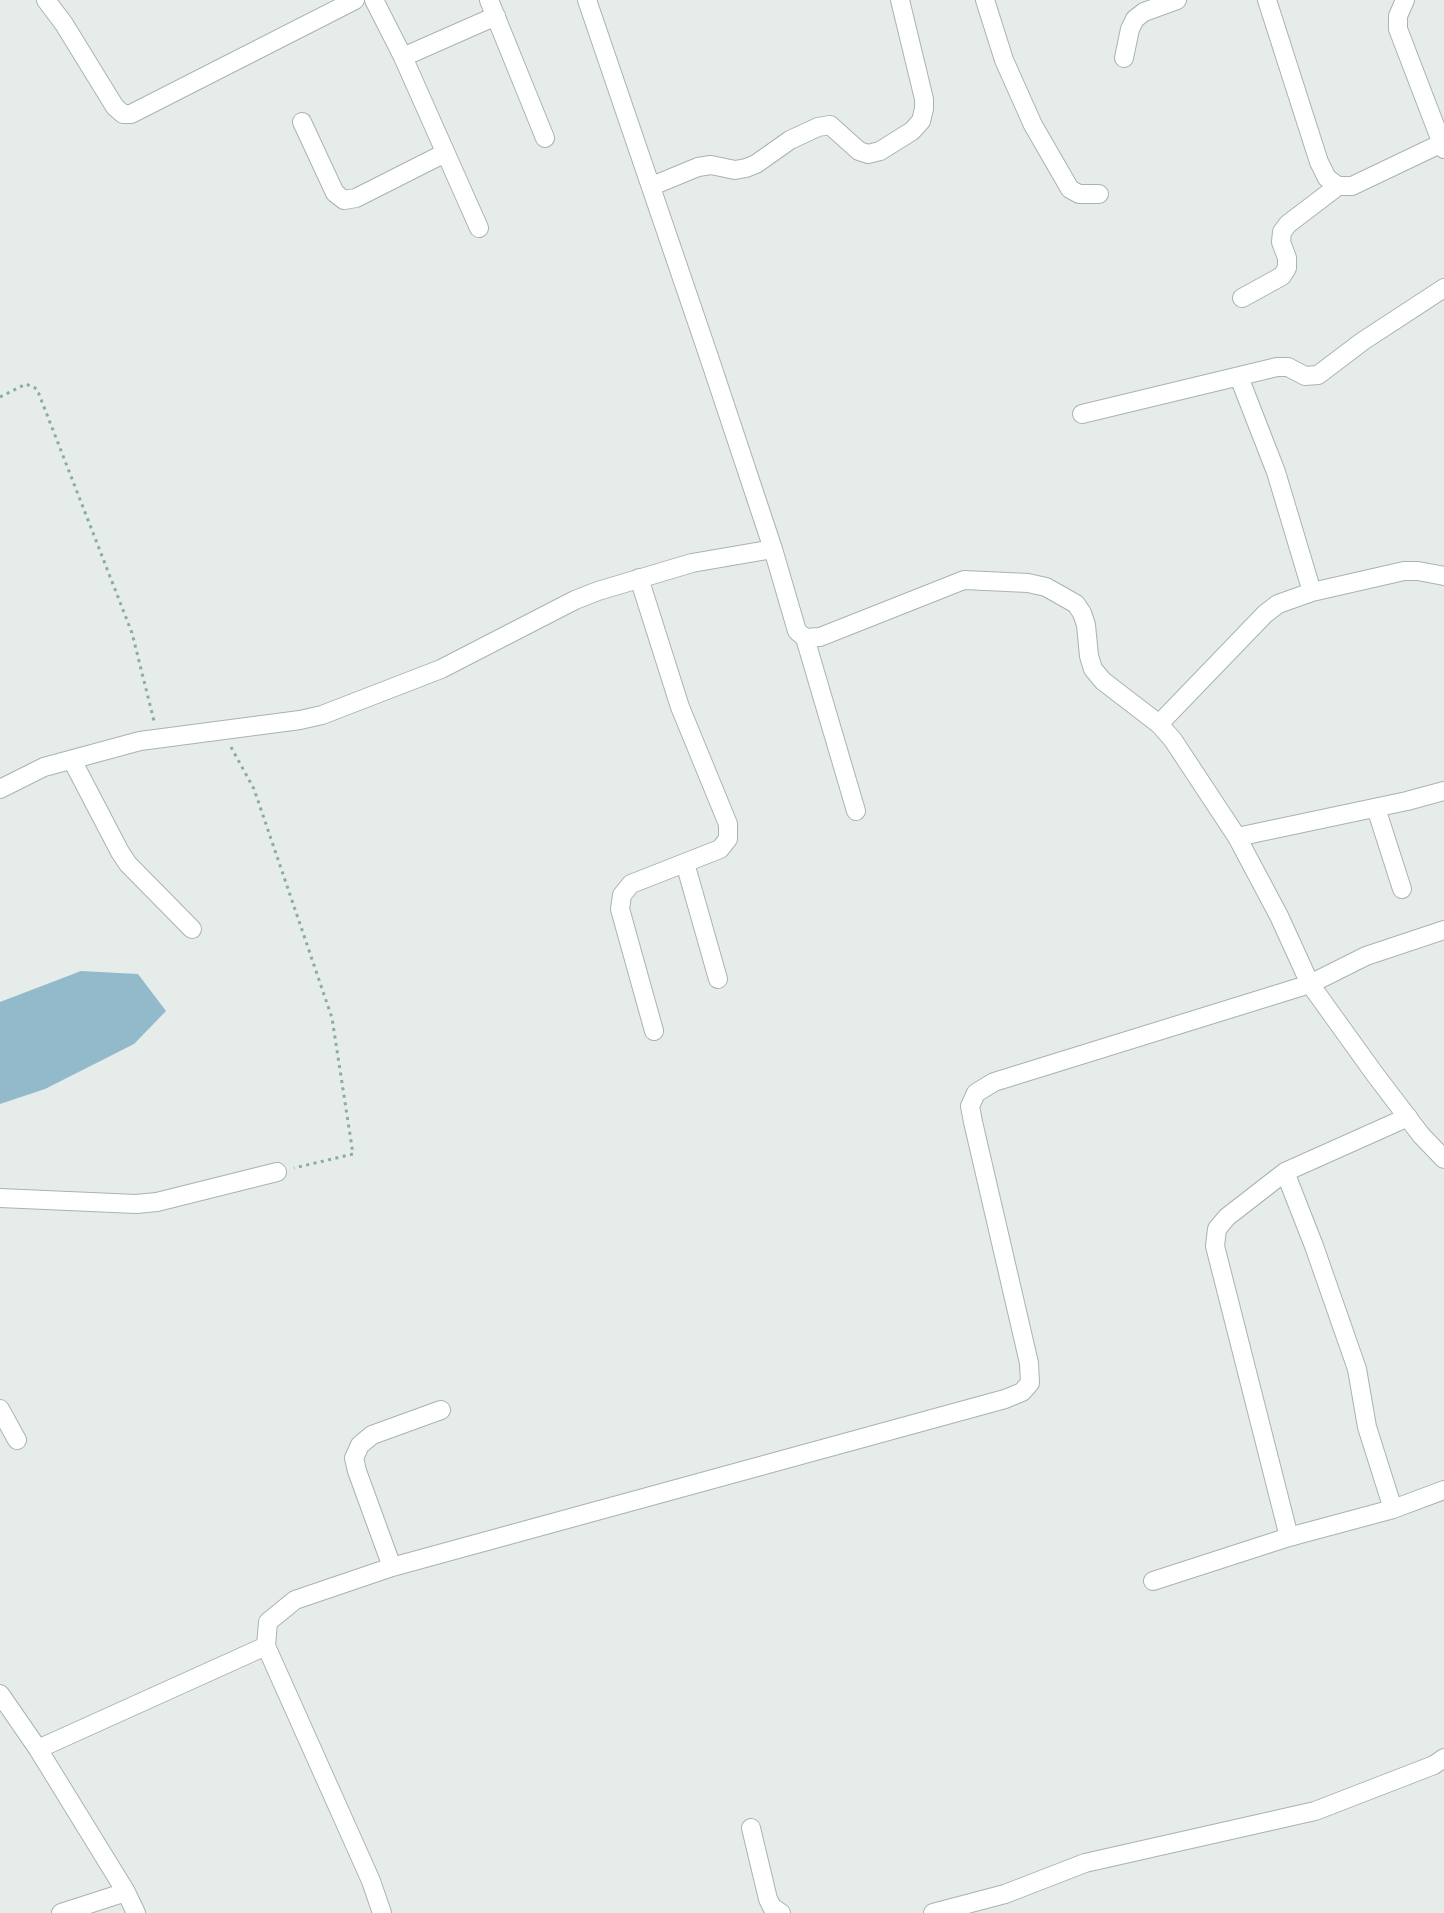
<!DOCTYPE html>
<style>
body{margin:0}
canvas{display:block;background:#e5ecea}
</style>
<canvas width="1444" height="1913"></canvas>
<script>
const ctx = document.querySelector('canvas').getContext('2d');
ctx.lineJoin = 'round';
function paint(path, color) { ctx.fillStyle = color; ctx.fill(path, 'evenodd'); }
const toPath = rows => new Path2D(rows.map(r => 'M' + r).join(''));
function stroke(path, color, width, dash) { ctx.strokeStyle = color; ctx.lineWidth = width; ctx.lineCap = dash ? 'butt' : 'round'; ctx.setLineDash(dash || []); ctx.stroke(path); }
const water = toPath([
 [81,971,138,974,166,1011,134,1044,45,1089,0,1104,0,1002]
]);
const path = toPath([
 [0,397,26,384,37,389,132,633,154,721],
 [231,747,254,789,332,1018,353,1154,294,1168]
]);
const street = toPath([
 [46,0,64,24,115,107,123,114,131,114,355,0],
 [374,0,403,57,479,228],
 [489,0,545,138],
 [587,0,709,357,773,549,797,631,805,638,820,637,964,580,1028,583,1046,587,1076,604,1082,613,1086,625,1089,656,1093,669,1103,681,1159,724,1173,740,1237,837,1279,916,1310,984,1374,1073,1421,1135,1444,1159],
 [985,0,1004,60,1033,125,1070,189,1079,194,1099,194],
 [1267,0,1319,162,1327,178,1338,186,1352,186,1442,143],
 [1405,0,1398,16,1398,29,1444,149],
 [403,57,496,16],
 [1124,58,1130,29,1135,19,1144,12,1177,0],
 [302,122,335,193,344,200,356,198,445,153],
 [652,186,698,167,711,165,735,170,746,168,756,164,790,140,818,127,830,125,859,151,868,154,880,151,912,131,921,121,924,109,924,99,900,0],
 [1242,298,1282,276,1287,268,1287,258,1281,242,1282,232,1288,224,1338,186],
 [1239,377,1276,472,1312,592],
 [1082,414,1277,367,1288,367,1305,376,1318,375,1363,341,1444,288],
 [639,578,680,707,728,824,728,839,720,849,631,884,622,895,620,909,654,1031],
 [805,638,856,811],
 [1159,724,1265,614,1278,604,1312,592,1404,571,1418,571,1444,576],
 [72,760,120,852,128,864,192,929],
 [0,789,44,767,140,741,300,720,322,715,441,669,575,600,598,591,692,563,773,549],
 [1376,808,1402,889],
 [1237,837,1407,801,1444,791],
 [685,863,718,979],
 [1285,1172,1314,1246,1357,1369,1367,1427,1393,1509],
 [0,1198,136,1204,157,1202,277,1172],
 [0,1409,17,1440],
 [1289,1537,1215,1246,1217,1229,1227,1217,1285,1172,1408,1117],
 [392,1567,357,1471,354,1458,360,1445,372,1435,441,1410],
 [1153,1581,1289,1537,1393,1509,1444,1490],
 [0,1694,38,1749,126,1892,136,1913],
 [38,1749,266,1646],
 [751,1828,768,1899,772,1907,781,1913],
 [61,1913,126,1892],
 [382,1913,371,1881,266,1646,268,1622,295,1600,392,1567,1005,1399,1022,1392,1030,1383,1029,1363,973,1122,970,1106,976,1093,994,1082,1310,984,1366,956,1444,930],
 [933,1913,1005,1894,1085,1863,1315,1811,1434,1765,1444,1758]
]);
paint(water, '#93bacb');
stroke(street, '#a8b4b2', 20);
stroke(path, '#89aca6', 3, [3, 4.5]);
stroke(street, '#fff', 18);
</script>
